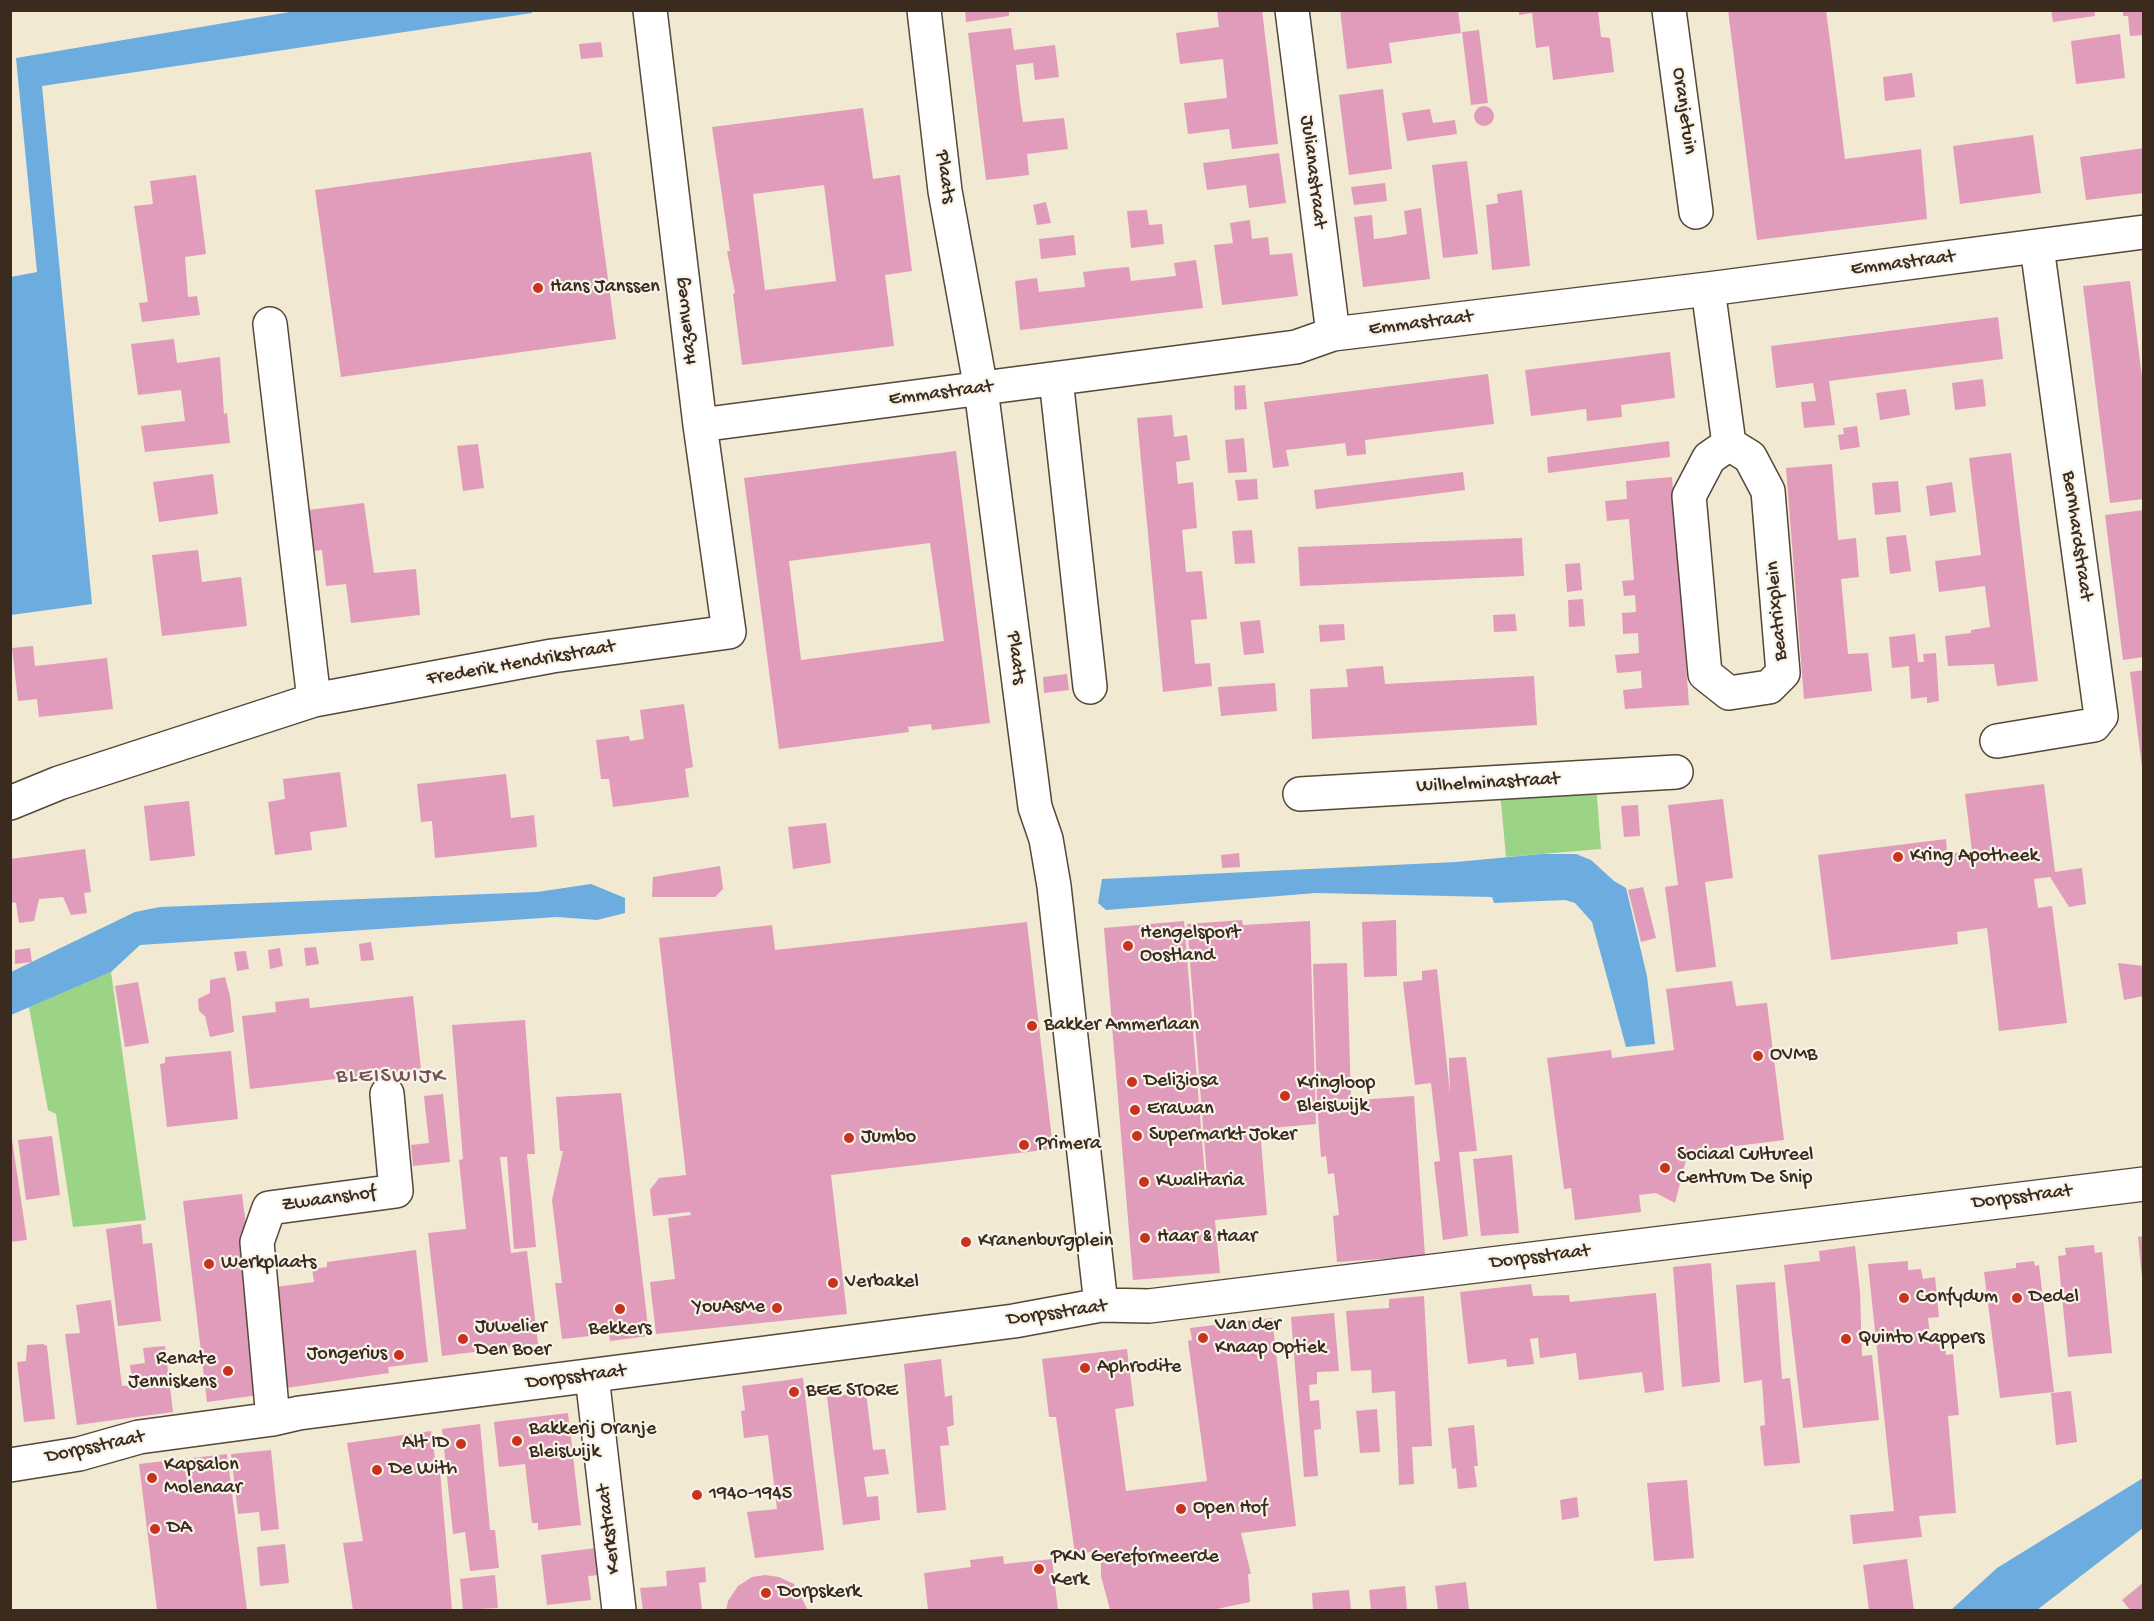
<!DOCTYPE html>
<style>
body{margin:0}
#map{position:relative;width:2154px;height:1621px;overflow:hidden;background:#f1e9d2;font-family:"Gochi Hand",sans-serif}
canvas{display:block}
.frame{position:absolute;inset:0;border:12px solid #3b2a1e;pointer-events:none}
</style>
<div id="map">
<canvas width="2154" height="1621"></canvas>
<div class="frame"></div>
</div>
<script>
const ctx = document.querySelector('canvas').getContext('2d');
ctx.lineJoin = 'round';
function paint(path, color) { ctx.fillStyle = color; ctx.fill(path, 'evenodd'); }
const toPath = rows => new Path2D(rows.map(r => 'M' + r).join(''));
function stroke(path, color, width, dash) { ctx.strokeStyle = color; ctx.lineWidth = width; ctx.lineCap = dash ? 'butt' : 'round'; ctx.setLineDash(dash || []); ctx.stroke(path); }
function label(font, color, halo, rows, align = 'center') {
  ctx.font = font + ' "Gochi Hand",sans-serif'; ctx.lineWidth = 4.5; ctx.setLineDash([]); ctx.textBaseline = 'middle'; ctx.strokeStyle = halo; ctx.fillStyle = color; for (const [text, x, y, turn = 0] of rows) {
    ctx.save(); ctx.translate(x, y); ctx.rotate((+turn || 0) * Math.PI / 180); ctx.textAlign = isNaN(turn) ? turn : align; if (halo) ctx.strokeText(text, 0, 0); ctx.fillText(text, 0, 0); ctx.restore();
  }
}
const green = toPath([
 [1596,784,1601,849,1506,857,1500,792],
 [111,972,146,1220,73,1227,56,1114,48,1110,29,1007]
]);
const water = toPath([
 [302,10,532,10,532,13,42,86,92,604,11,615,11,277,37,272,16,58],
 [1542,854,1576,854,1591,860,1614,881,1626,888,1647,976,1655,1044,1626,1047,1592,922,1575,903,1565,900,1494,903,1492,897,1316,893,1106,910,1098,903,1102,879,1456,862],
 [591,884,625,898,625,913,597,920,557,917,140,945,111,972,11,1015,11,972,135,912,160,907,537,892],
 [2143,1478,2143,1528,2037,1610,1951,1610,1997,1568]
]);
const building = toPath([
 [965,10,1009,10,1009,16,966,22],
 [1217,10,1262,10,1278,144,1232,149,1229,129,1188,134,1184,103,1227,98,1223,59,1180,64,1176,33,1219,27],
 [1340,10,1458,10,1461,33,1389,43,1392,63,1347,69],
 [1519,10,1598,10,1601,37,1610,38,1614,72,1553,80,1549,46,1536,48,1532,13,1519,15],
 [1728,10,1826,10,1845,159,1921,149,1927,219,1757,240],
 [2051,10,2094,10,2095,16,2053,22],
 [2123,10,2144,10,2144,35,2130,36,2128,16,2123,16],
 [1011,28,1014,50,1055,45,1059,77,1035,80,1033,63,1016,65,1020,102,1023,122,1064,118,1068,149,1027,154,1029,175,986,180,968,33],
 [1479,30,1488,103,1471,105,1462,32],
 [2120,34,2125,78,2076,84,2071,41],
 [601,42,603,57,581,59,579,44],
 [1912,73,1915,97,1885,101,1883,77],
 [1383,89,1392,169,1349,175,1339,95],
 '1474 116a10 10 0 1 1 20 0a10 10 0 1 1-20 0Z',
 [863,108,873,179,900,175,912,271,885,275,894,346,742,365,733,294,735,293,727,251,730,251,712,127],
 [824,185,836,281,765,290,753,194],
 [1430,109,1433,123,1455,120,1457,134,1407,141,1402,113],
 [2033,135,2041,193,1960,204,1953,146],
 [2144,148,2144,193,2086,200,2080,157],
 [591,152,616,339,341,377,315,190],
 [1279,153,1286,203,1249,208,1246,185,1207,190,1203,163],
 [1467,161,1478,254,1443,258,1432,165],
 [196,175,206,254,185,257,188,297,197,296,200,315,142,322,139,303,148,302,134,206,153,204,150,181],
 [1385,183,1387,201,1354,205,1351,187],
 [1522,190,1530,266,1492,270,1486,205,1498,203,1497,194],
 [1046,202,1051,223,1037,225,1033,205],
 [1421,208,1430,279,1363,287,1354,217,1372,215,1374,239,1391,237,1407,234,1404,211],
 [1147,210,1149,225,1162,224,1164,244,1131,248,1127,211],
 [1250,220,1252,239,1268,237,1270,255,1292,253,1298,296,1222,305,1214,245,1233,243,1230,223],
 [1074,235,1076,255,1041,259,1039,239],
 [1196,260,1203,308,1020,330,1015,281,1037,278,1039,292,1085,287,1083,272,1106,269,1129,267,1131,281,1176,276,1174,263],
 [2130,281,2144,393,2144,499,2110,503,2083,286],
 [1998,317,2003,359,1829,381,1835,425,1804,428,1801,402,1816,401,1813,383,1776,388,1771,346],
 [174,339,177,363,220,357,224,414,227,413,230,443,145,452,141,426,185,421,181,390,138,395,131,344],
 [1670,352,1675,398,1621,405,1622,417,1587,421,1586,409,1531,416,1525,370],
 [1488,374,1494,424,1365,440,1366,454,1347,456,1345,443,1286,450,1289,466,1273,468,1264,402],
 [1983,379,1986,406,1955,410,1952,383],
 [1245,385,1247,409,1235,410,1234,386],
 [1906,389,1910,415,1880,420,1876,393],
 [1172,415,1174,437,1187,435,1190,460,1176,462,1178,484,1193,482,1197,528,1182,530,1186,572,1202,571,1207,619,1191,620,1195,664,1210,663,1212,686,1163,692,1137,418],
 [1857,426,1860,447,1840,450,1838,435,1844,434,1843,428],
 [1244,438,1247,472,1228,473,1225,440],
 [1669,441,1670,457,1548,473,1547,457],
 [478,444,484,488,463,491,457,446],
 [956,451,990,723,932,730,931,724,908,727,909,732,779,749,744,478],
 [930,543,944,641,801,660,789,561],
 [2011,453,2038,681,1997,686,1994,664,1948,666,1945,636,1971,633,1971,630,1990,627,1985,586,1939,592,1935,561,1981,555,1969,458],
 [1832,464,1838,540,1856,538,1859,577,1841,579,1848,654,1868,653,1872,691,1804,699,1786,468],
 [1463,472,1465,490,1316,509,1314,490],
 [213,474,218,514,159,522,153,482],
 [1672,477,1689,705,1625,709,1623,690,1642,688,1641,671,1617,673,1615,655,1639,653,1638,633,1623,634,1622,613,1636,612,1635,595,1624,596,1622,581,1634,580,1629,519,1607,521,1605,501,1627,499,1626,481],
 [1257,479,1258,499,1238,501,1235,480],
 [1898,481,1901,512,1875,515,1872,483],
 [1952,482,1956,512,1930,516,1926,486],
 [364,503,374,573,416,569,420,615,351,623,346,584,326,586,322,550,313,551,308,510],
 [2144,510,2144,657,2123,660,2105,515],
 [1252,530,1255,563,1235,564,1232,531],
 [1906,535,1911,571,1890,574,1886,537],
 [1522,538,1524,576,1300,586,1298,547],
 [198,550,202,582,241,577,247,626,162,636,152,555],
 [1580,563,1582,590,1567,592,1565,564],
 [1583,599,1585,626,1569,627,1568,600],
 [1515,614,1517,631,1494,632,1493,615],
 [1260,620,1264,653,1244,655,1240,622],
 [1344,624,1345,640,1320,642,1319,625],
 [1915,634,1918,662,1924,662,1923,654,1936,653,1939,701,1927,703,1927,697,1911,699,1909,666,1892,668,1889,637],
 [33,646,35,666,107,658,113,709,39,717,37,699,18,701,12,648],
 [1383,666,1385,684,1534,676,1537,725,1312,739,1310,689,1348,687,1346,669],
 [2144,670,2144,767,2142,767,2130,672],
 [1067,674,1069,690,1044,693,1043,677],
 [1275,683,1277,711,1221,716,1218,687],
 [684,704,693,767,685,769,689,797,613,807,609,779,601,779,596,740,629,736,630,741,644,739,640,710],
 [340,772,347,827,310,832,312,850,275,855,268,802,285,799,283,779],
 [506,774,511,818,534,815,537,847,435,858,432,821,421,822,417,784],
 [2044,784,2055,872,2082,868,2086,904,2069,907,2050,877,2034,879,2038,908,2052,906,2067,1023,1999,1031,1987,928,1957,932,1958,944,1831,960,1818,855,1946,839,1947,854,1972,851,1965,794],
 [1723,799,1733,878,1705,882,1716,967,1676,972,1665,887,1678,885,1668,805],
 [189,801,195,856,150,861,144,806],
 [1638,805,1640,836,1624,837,1621,806],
 [826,823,831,863,793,869,788,827],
 [85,849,91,892,84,893,87,913,71,915,63,897,39,899,34,921,19,923,16,903,10,902,10,859],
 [1239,853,1240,867,1222,868,1221,855],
 [720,866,723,889,715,897,652,897,653,877],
 [1643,887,1656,938,1641,942,1628,890],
 [1242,920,1243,925,1310,921,1316,1124,1260,1129,1267,1215,1215,1220,1220,1273,1133,1280,1104,928,1184,921,1206,1189,1208,1189,1187,924],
 [1396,920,1397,976,1364,977,1362,922],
 [1027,922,1053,1149,831,1175,847,1314,656,1334,650,1282,675,1279,668,1218,691,1215,690,1212,653,1216,650,1190,659,1178,686,1175,659,938,772,925,775,950],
 [371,942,374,960,361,961,359,944],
 [316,947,319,964,306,966,304,948],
 [30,948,32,962,15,964,15,950],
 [280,948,283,966,270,969,268,950],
 [246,951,249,969,237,971,234,952],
 [1347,963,1351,1099,1317,1100,1313,964],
 [2118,963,2144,966,2144,996,2124,1000],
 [1437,969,1450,1094,1449,1058,1466,1057,1477,1151,1459,1152,1468,1236,1443,1240,1434,1162,1440,1161,1431,1083,1415,1085,1403,982,1422,980,1422,971],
 [225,977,230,996,234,1032,210,1037,205,1016,199,1011,198,999,210,993,210,980],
 [1732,981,1736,1006,1767,1003,1784,1140,1688,1152,1675,1203,1656,1193,1639,1195,1641,1212,1575,1220,1571,1188,1564,1189,1547,1058,1611,1050,1612,1058,1674,1050,1666,989],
 [138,982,149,1043,125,1047,115,986],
 [413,996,421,1069,250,1089,242,1016,276,1012,275,1002,309,998,310,1008],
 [525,1020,535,1154,527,1154,536,1247,514,1249,507,1157,500,1157,511,1253,527,1251,538,1344,442,1356,428,1233,466,1229,459,1160,463,1159,452,1025],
 [231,1051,238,1119,167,1127,160,1064,165,1063,165,1057],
 [621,1093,649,1336,610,1341,609,1334,562,1339,555,1283,562,1283,552,1200,563,1151,560,1151,556,1097],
 [443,1094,450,1162,413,1166,411,1145,429,1143,424,1096],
 [1414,1096,1425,1256,1337,1262,1333,1216,1339,1215,1334,1173,1328,1174,1326,1156,1321,1157,1317,1103],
 [10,1126,27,1240,10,1242],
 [52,1136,60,1195,26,1200,18,1140],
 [1512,1155,1519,1233,1481,1236,1473,1159],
 [242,1194,247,1234,240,1235,259,1395,207,1402,183,1201],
 [141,1224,143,1244,152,1243,161,1321,118,1326,106,1229],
 [2144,1236,2144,1277,2142,1277,2138,1237],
 [2094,1245,2095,1253,2102,1252,2112,1353,2068,1357,2058,1256,2066,1255,2065,1248],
 [1855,1246,1860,1292,1862,1356,1872,1355,1879,1420,1803,1428,1784,1265,1820,1261,1819,1251],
 [416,1250,428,1362,388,1367,389,1373,286,1388,275,1287,314,1282,312,1269,327,1267,327,1262],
 [1908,1261,1908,1270,1921,1269,1923,1279,1935,1277,1939,1317,1928,1318,1930,1336,1945,1343,1946,1355,1953,1354,1959,1415,1948,1416,1956,1513,1919,1516,1922,1537,1853,1544,1850,1515,1894,1511,1868,1264],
 [2034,1261,2035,1266,2039,1265,2054,1392,2000,1398,1984,1272,2016,1268,2016,1263],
 [1711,1263,1720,1382,1682,1387,1673,1267],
 [1775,1282,1782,1379,1790,1378,1800,1463,1764,1466,1760,1426,1765,1425,1762,1380,1744,1383,1736,1285],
 [1531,1284,1533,1296,1569,1295,1570,1302,1656,1293,1664,1390,1645,1393,1642,1372,1579,1380,1576,1353,1540,1358,1538,1338,1530,1339,1534,1364,1507,1367,1506,1359,1468,1364,1460,1292],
 [1424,1296,1432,1446,1412,1447,1414,1484,1399,1485,1395,1391,1372,1393,1371,1370,1351,1371,1346,1311,1389,1308,1389,1299],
 [111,1300,122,1386,133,1385,130,1365,145,1363,143,1348,165,1346,173,1412,77,1425,65,1334,80,1333,76,1305],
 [1334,1313,1339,1371,1317,1372,1317,1384,1309,1385,1310,1401,1319,1400,1321,1429,1314,1430,1318,1476,1304,1477,1291,1317],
 [1272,1318,1296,1526,1241,1533,1251,1574,1248,1574,1250,1602,1212,1610,1110,1610,1101,1576,1101,1563,1103,1562,1101,1551,1075,1554,1056,1417,1049,1417,1042,1359,1127,1349,1134,1406,1115,1409,1126,1491,1207,1481,1188,1341,1192,1340,1190,1328],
 [43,1344,47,1346,55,1419,24,1422,17,1362,26,1361,27,1345],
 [941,1359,945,1397,952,1395,954,1425,947,1427,949,1445,940,1446,946,1510,917,1513,904,1364],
 [803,1378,824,1550,755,1558,747,1512,777,1509,768,1435,744,1438,741,1411,745,1410,742,1386],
 [2071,1391,2077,1442,2056,1445,2051,1393],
 [866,1392,873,1450,885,1449,889,1474,864,1477,867,1497,878,1496,880,1520,843,1525,827,1397],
 [1377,1409,1380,1452,1360,1453,1356,1411],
 [568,1413,581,1525,538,1530,538,1523,532,1523,525,1464,499,1467,494,1422],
 [480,1424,490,1530,495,1530,499,1568,470,1571,465,1532,453,1534,442,1429],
 [1474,1425,1478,1466,1474,1466,1477,1487,1458,1489,1456,1468,1452,1469,1448,1428],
 [431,1431,437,1472,440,1471,452,1610,353,1610,343,1543,363,1541,347,1443],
 [271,1450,279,1529,261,1531,259,1512,238,1514,231,1454],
 [227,1454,247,1610,157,1610,139,1464],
 [1687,1480,1694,1558,1654,1561,1647,1483],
 [1577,1497,1579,1517,1562,1520,1560,1500],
 [285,1544,289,1583,260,1586,257,1547],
 [596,1548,599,1575,588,1576,591,1600,547,1605,541,1555],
 [1003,1556,1004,1564,1052,1559,1058,1610,928,1610,924,1573,971,1567,970,1560],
 [1907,1559,1914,1610,1869,1610,1863,1565],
 [705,1567,706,1582,699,1583,702,1610,643,1610,640,1588,667,1586,666,1571],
 [495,1575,498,1608,463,1610,460,1579],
 [765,1575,779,1577,794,1584,808,1610,726,1610,728,1601,738,1586,752,1577],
 [1466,1582,1469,1610,1438,1610,1435,1586],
 [2144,1582,2144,1610,2130,1610,2122,1600],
 [1405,1586,1407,1610,1371,1610,1369,1590],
 [1349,1590,1351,1610,1313,1610,1312,1593]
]);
const minor = toPath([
 [924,10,945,191,981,389,1035,807,1046,839,1054,886,1101,1305],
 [1292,10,1333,334],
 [1669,10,1696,212],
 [1708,289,1729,444],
 [270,324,314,700],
 [1056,379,1090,687],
 [700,425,1296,347,1333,334,1708,289,2144,232],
 [1729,444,1750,457,1768,491,1783,673,1769,687,1729,693,1705,674,1689,496,1709,458,1729,444],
 [1997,741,2094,725,2101,716,2037,247],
 [1300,794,1676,772],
 [10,803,59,783,314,700,552,656,729,632,700,425,650,10],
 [592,1376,619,1610],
 [273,1419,257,1242,269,1208,396,1191,387,1094],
 [10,1465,79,1454,139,1437,273,1419,299,1413,1014,1321,1101,1305,1149,1306,2144,1184]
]);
const markers = [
 [538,288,6,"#c8321e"],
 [1898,857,6,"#c8321e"],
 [1128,946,6,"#c8321e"],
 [1032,1026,6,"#c8321e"],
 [1758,1056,6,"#c8321e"],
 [1132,1082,6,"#c8321e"],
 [1285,1096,6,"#c8321e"],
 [1135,1110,6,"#c8321e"],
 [1137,1136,6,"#c8321e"],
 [849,1138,6,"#c8321e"],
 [1024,1145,6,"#c8321e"],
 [1665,1168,6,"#c8321e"],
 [1144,1182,6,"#c8321e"],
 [1145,1238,6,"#c8321e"],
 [966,1242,6,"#c8321e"],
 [209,1264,6,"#c8321e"],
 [833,1283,6,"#c8321e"],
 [1904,1298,6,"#c8321e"],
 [2017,1298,6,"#c8321e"],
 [777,1308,6,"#c8321e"],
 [620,1309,6,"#c8321e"],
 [1203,1338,6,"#c8321e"],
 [463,1339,6,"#c8321e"],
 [1846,1339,6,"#c8321e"],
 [399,1355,6,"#c8321e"],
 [1085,1368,6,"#c8321e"],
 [228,1371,6,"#c8321e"],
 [794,1392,6,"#c8321e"],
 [517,1441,6,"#c8321e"],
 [461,1444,6,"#c8321e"],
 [377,1470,6,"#c8321e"],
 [152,1478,6,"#c8321e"],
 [697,1495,6,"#c8321e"],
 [1181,1509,6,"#c8321e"],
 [155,1529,6,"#c8321e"],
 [1039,1569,6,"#c8321e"],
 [766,1593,6,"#c8321e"]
];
const streetNames = [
 ["Oranjetuin",1683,111,82],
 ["Julianastraat",1312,172,83],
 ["Plaats",944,177,82],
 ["Emmastraat",1903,264,-7],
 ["Hazenweg",687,321,-97],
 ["Emmastraat",1421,324,-7],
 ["Emmastraat",941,394,-7],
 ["Bernhardstraat",2076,536,82],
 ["Beatrixplein",1778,611,-95],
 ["Plaats",1015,658,83],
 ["Frederik Hendrikstraat",521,664,-10],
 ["Wilhelminastraat",1488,784,-3],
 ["Dorpsstraat",2022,1198,-7],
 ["Zwaanshof",329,1200,-8],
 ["Dorpsstraat",1540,1258,-7],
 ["Dorpsstraat",1057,1314,-8],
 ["Dorpsstraat",576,1378,-7],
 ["Dorpsstraat",95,1448,-12],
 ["Kerkstraat",610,1529,-97]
];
const poiNames = [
 ["Hans Janssen",550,288],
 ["Kring Apotheek",1910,857],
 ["Hengelsport",1140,934],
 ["Oostland",1140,957],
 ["Bakker Ammerlaan",1044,1026],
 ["OVMB",1770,1056],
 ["Deliziosa",1144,1082],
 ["Kringloop",1297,1084],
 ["Bleiswijk",1297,1107],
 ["Erawan",1147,1110],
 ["Supermarkt Joker",1149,1136],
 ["Jumbo",861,1138],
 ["Primera",1036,1145],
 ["Sociaal Cultureel",1677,1156],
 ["Centrum De Snip",1677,1179],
 ["Kwalitaria",1156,1182],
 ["Haar & Haar",1157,1238],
 ["Kranenburgplein",978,1242],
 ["Werkplaats",221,1264],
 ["Verbakel",845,1283],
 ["Confydum",1916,1298],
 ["Dedel",2029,1298],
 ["YouAsMe",765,1308,"right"],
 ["Van der",1215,1326],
 ["Knaap Optiek",1215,1349],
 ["Juwelier",475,1328],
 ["Den Boer",475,1351],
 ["Bekkers",620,1330,"center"],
 ["Quinto Kappers",1858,1339],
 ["Jongerius",387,1355,"right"],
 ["Renate",216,1360,"right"],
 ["Jenniskens",216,1383,"right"],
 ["Aphrodite",1097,1368],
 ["BEE STORE",806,1392],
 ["Bakkerij Oranje",529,1430],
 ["Bleiswijk",529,1453],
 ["Alt ID",449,1444,"right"],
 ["Kapsalon",164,1466],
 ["Molenaar",164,1489],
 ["De With",389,1470],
 ["1940-1945",709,1495],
 ["Open Hof",1193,1509],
 ["DA",167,1529],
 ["PKN Gereformeerde",1051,1558],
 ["Kerk",1051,1581],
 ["Dorpskerk",778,1593]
];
const quarterNames = [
 ["BLEISWIJK",391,1078]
];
paint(green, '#9cd487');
paint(water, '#6cacdf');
paint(building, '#e19cbb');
stroke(minor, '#564739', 36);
stroke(minor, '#fff', 33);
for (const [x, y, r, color] of markers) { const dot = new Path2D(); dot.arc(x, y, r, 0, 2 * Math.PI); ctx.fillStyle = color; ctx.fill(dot); stroke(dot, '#f7f3e8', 2); }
label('20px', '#3b2a1e', '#f7f3e8', streetNames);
label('20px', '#3b2a1e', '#f7f3e8', poiNames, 'left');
ctx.letterSpacing = '1.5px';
label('22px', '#755255', '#f7f3e8', quarterNames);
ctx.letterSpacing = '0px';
</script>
